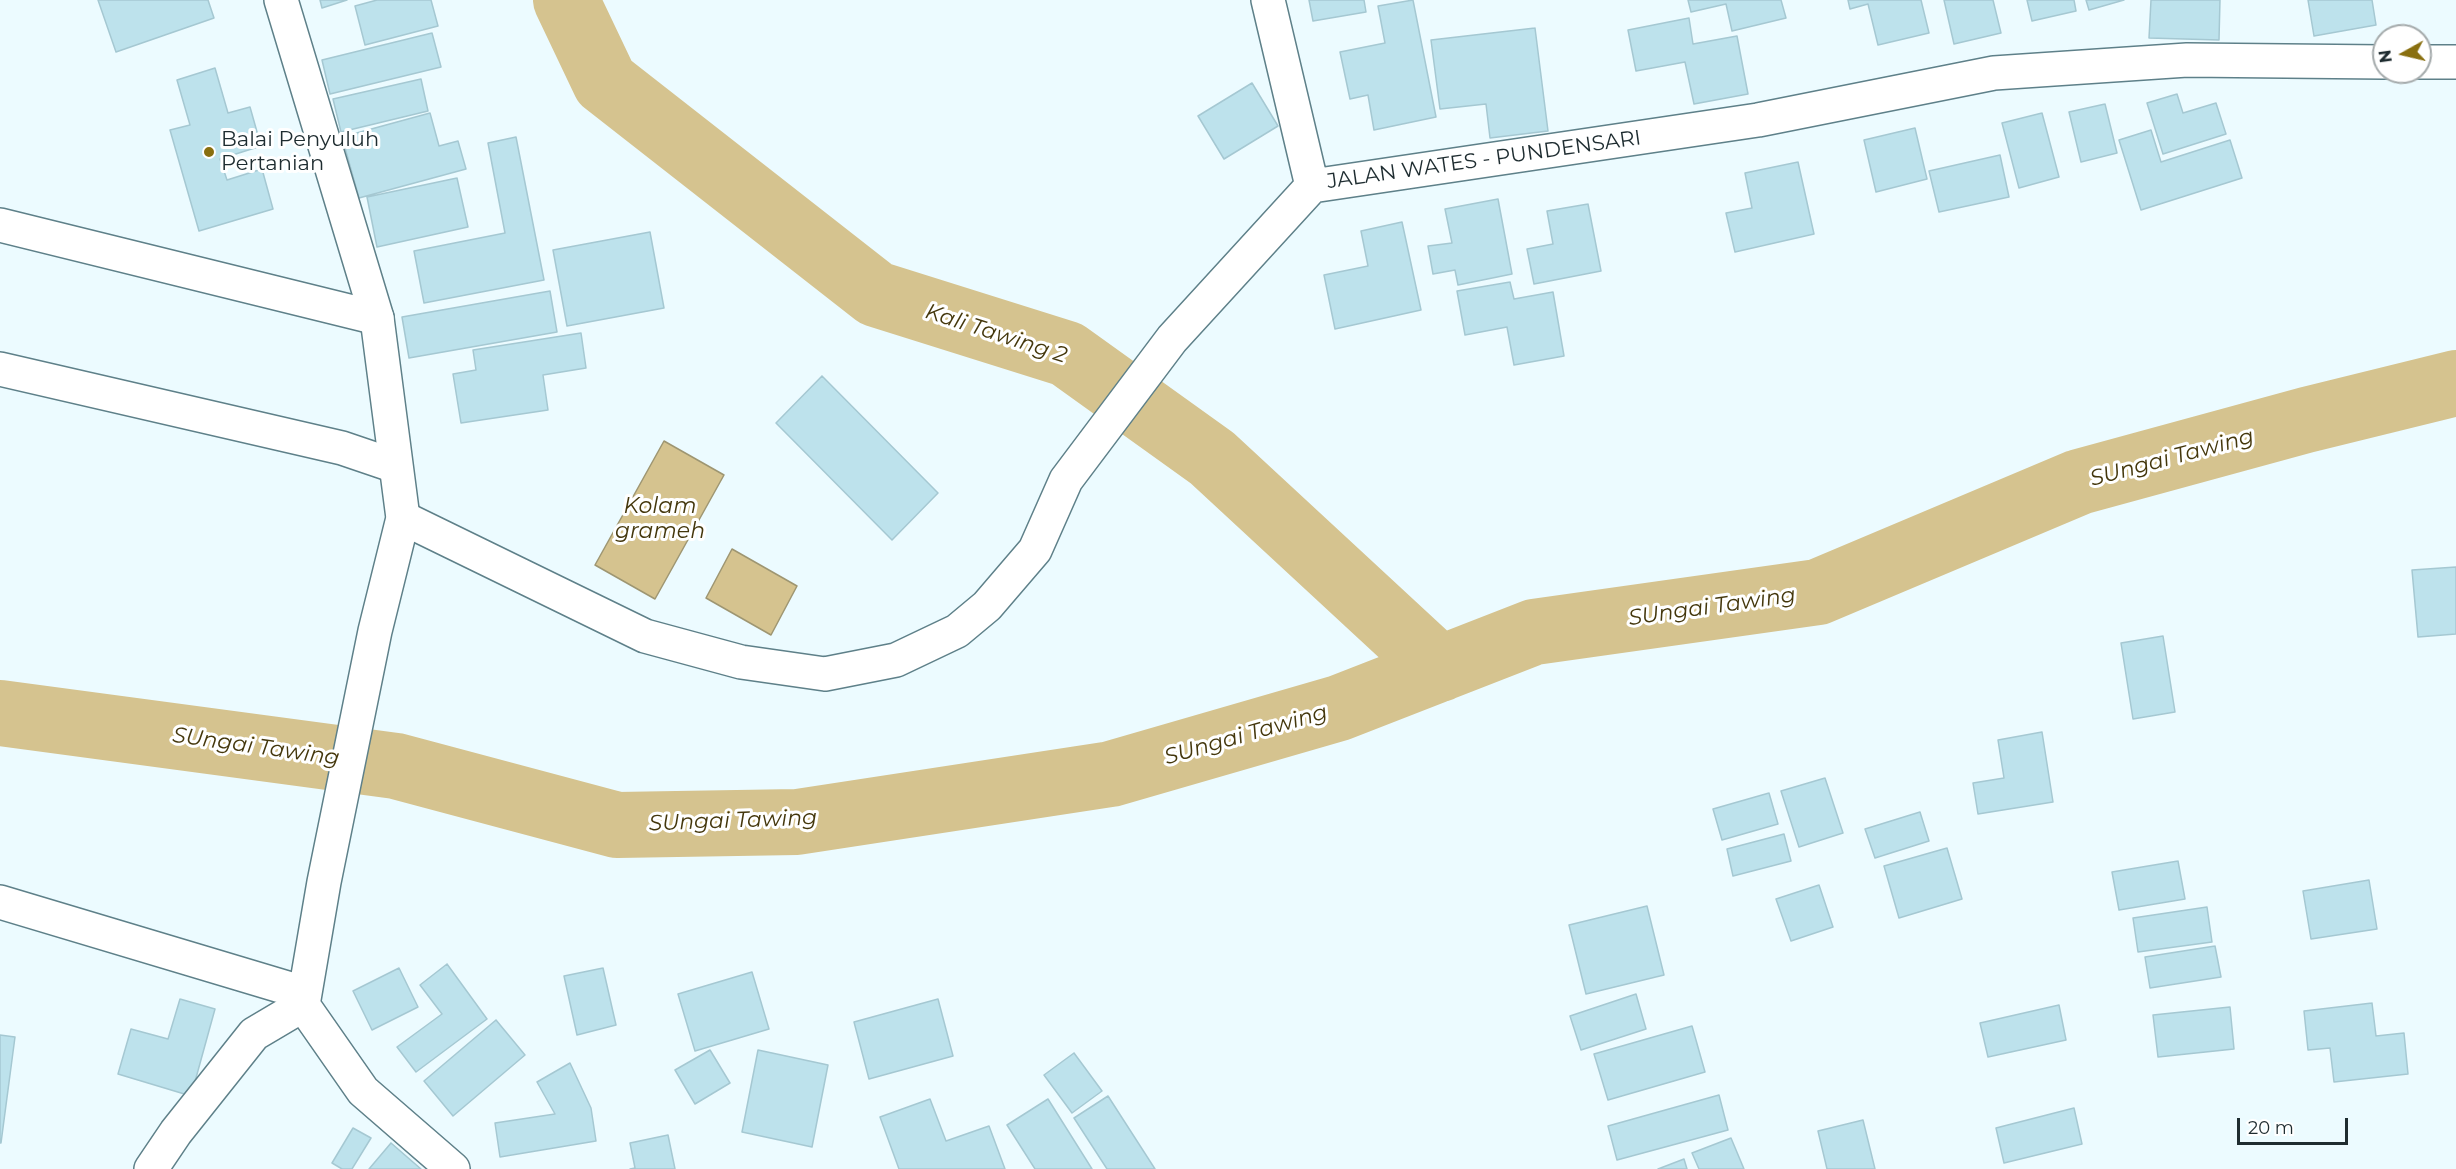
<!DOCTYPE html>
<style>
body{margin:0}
#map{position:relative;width:2456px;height:1169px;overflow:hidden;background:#ecfbff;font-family:Montserrat,sans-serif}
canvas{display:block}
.north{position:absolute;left:2372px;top:24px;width:60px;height:60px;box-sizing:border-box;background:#fff;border:2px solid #a5abac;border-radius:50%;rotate:262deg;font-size:16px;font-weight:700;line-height:24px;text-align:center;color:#1e2c30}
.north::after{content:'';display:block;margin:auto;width:21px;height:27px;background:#896f0f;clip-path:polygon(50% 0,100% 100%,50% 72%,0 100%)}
.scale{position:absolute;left:2237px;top:1118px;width:111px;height:27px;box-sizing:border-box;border:3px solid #1e2c30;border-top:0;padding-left:8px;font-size:18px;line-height:21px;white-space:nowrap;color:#1e2c30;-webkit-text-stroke:4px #fff;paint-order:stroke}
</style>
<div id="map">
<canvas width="2456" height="1169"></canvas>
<div class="north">N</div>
<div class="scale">20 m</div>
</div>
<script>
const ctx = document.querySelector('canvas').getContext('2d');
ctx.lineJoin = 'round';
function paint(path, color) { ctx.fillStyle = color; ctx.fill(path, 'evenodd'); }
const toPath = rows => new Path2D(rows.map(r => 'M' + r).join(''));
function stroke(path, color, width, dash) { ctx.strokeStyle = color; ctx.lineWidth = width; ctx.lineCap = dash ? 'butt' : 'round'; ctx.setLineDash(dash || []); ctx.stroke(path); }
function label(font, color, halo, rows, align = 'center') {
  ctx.font = font + ' Montserrat,sans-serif'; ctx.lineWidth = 6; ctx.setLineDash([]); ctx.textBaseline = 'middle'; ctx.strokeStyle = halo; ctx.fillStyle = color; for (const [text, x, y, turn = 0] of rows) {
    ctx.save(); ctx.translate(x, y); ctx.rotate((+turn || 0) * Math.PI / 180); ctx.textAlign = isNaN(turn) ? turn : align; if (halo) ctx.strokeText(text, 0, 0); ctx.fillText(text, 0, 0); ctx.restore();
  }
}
const water = toPath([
 [664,441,724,475,655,599,595,565,664,441],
 [732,549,797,586,771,635,706,598,732,549]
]);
const river = toPath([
 [566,0,605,82,876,294,1067,354,1212,458,1440,669],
 [0,713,396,766,617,825,797,822,1111,774,1339,708,1534,632,1818,592,2079,482,2306,420,2456,383]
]);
const building = toPath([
 [98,0,208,0,214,18,116,52,98,0],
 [320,0,347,0,322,8,320,0],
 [377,0,431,0,438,26,365,45,355,6,377,0],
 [1309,0,1364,0,1366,12,1313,21,1309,0],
 [1413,0,1436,117,1374,130,1368,95,1350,99,1340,52,1385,43,1378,6,1413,0],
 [1688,0,1781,0,1786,18,1732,31,1726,4,1691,12,1688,0],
 [1848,0,1921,0,1929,33,1878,45,1868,4,1850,9,1848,0],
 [1944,0,1993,0,2001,33,1954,44,1944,0],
 [2027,0,2074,0,2076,11,2032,21,2027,0],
 [2086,0,2124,0,2089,10,2086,0],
 [2151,0,2220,0,2219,40,2149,38,2151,0],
 [2308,0,2372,0,2376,25,2314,36,2308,0],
 [1689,18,1693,44,1737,36,1748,94,1694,104,1685,62,1636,71,1628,30,1689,18],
 [1535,28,1548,131,1490,138,1486,104,1440,109,1431,40,1535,28],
 [432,33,441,67,330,94,322,60,432,33],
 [215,68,228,113,250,107,261,146,220,159,227,180,262,169,273,209,199,231,170,130,190,125,177,80,215,68],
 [421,79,428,111,341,132,333,99,421,79],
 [1252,83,1278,126,1224,159,1198,116,1252,83],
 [2177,94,2183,113,2216,103,2226,134,2163,154,2147,103,2177,94],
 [2105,104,2117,153,2081,162,2069,112,2105,104],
 [430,113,439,146,458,141,466,169,359,198,342,137,430,113],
 [2042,113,2059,177,2019,188,2002,123,2042,113],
 [1915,128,1927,179,1876,192,1864,140,1915,128],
 [2151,130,2161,162,2230,140,2242,178,2141,210,2119,140,2151,130],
 [516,137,544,280,424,303,414,251,505,233,488,143,516,137],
 [2000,155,2009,197,1939,212,1929,171,2000,155],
 [1798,162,1814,234,1735,252,1726,213,1752,208,1745,173,1798,162],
 [457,178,468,227,377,247,367,197,457,178],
 [1498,199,1512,274,1458,285,1455,270,1433,274,1428,246,1452,243,1445,209,1498,199],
 [1588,204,1601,271,1534,284,1527,249,1553,244,1547,211,1588,204],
 [1402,222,1421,310,1335,329,1324,275,1368,266,1361,231,1402,222],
 [650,232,664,308,567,326,553,250,650,232],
 [1510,282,1514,299,1553,292,1564,356,1514,365,1507,327,1465,335,1457,291,1510,282],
 [550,291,557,332,409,358,402,317,550,291],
 [581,333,586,368,543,375,548,410,461,423,453,374,476,370,473,350,581,333],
 [822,376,938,493,892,540,776,423,822,376],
 [2456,567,2456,634,2418,637,2412,570,2456,567],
 [2163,636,2175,712,2133,719,2121,643,2163,636],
 [2042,732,2053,802,1978,814,1973,783,2004,778,1998,740,2042,732],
 [1825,778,1843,833,1799,847,1781,791,1825,778],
 [1769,793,1778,824,1722,840,1713,809,1769,793],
 [1920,812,1929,841,1875,858,1865,829,1920,812],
 [1784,834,1791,861,1733,876,1727,849,1784,834],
 [1947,848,1962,899,1899,918,1884,866,1947,848],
 [2178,861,2185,899,2119,910,2112,872,2178,861],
 [2369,880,2377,929,2311,939,2303,891,2369,880],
 [1819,885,1833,927,1791,941,1776,899,1819,885],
 [1647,906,1664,975,1586,994,1569,925,1647,906],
 [2207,907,2212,942,2138,952,2133,918,2207,907],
 [2215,946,2221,977,2150,988,2145,957,2215,946],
 [447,964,487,1019,416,1072,397,1047,442,1014,420,985,447,964],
 [399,968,418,1007,372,1030,353,991,399,968],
 [603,968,616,1025,577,1035,564,976,603,968],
 [752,972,769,1029,695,1051,678,994,752,972],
 [1636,994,1646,1029,1581,1050,1570,1016,1636,994],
 [180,999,215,1009,191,1096,118,1074,131,1029,168,1039,180,999],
 [938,999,953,1056,869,1079,854,1022,938,999],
 [2372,1003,2376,1036,2404,1033,2408,1074,2334,1082,2330,1048,2308,1050,2304,1011,2372,1003],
 [2059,1005,2066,1040,1988,1057,1980,1023,2059,1005],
 [2230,1007,2234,1049,2158,1057,2153,1015,2230,1007],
 [496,1020,525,1055,453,1116,424,1081,496,1020],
 [1692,1026,1705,1072,1608,1100,1594,1054,1692,1026],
 [0,1035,15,1037,1,1143,0,1143,0,1035],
 [710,1050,730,1083,695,1104,675,1070,710,1050],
 [758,1050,828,1065,812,1147,742,1132,758,1050],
 [1074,1053,1102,1091,1072,1113,1044,1075,1074,1053],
 [570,1063,591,1108,596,1141,500,1157,495,1123,555,1114,537,1082,570,1063],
 [1719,1095,1728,1130,1617,1160,1608,1126,1719,1095],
 [1108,1096,1155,1169,1107,1169,1074,1118,1108,1096],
 [930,1099,946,1141,989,1126,1005,1169,899,1169,880,1117,930,1099],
 [1048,1099,1092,1169,1035,1169,1007,1125,1048,1099],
 [2074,1108,2082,1144,2004,1163,1996,1128,2074,1108],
 [1863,1120,1875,1169,1827,1169,1818,1131,1863,1120],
 [353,1128,371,1138,352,1169,342,1169,332,1163,353,1128],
 [668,1135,675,1169,630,1169,635,1168,630,1143,668,1135],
 [1731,1138,1744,1169,1699,1169,1692,1153,1731,1138],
 [391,1143,421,1169,369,1169,391,1143],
 [1684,1159,1687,1169,1658,1169,1684,1159]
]);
const minor = toPath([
 [1268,0,1312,186],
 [2420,62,2456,62],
 [0,225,377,318],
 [0,369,342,448,395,466],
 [403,518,645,636,741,662,825,674,896,660,957,631,987,606,1035,550,1066,480,1172,339,1312,186,1758,120,1994,73,2187,60,2384,62],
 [0,902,304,993],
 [151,1169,176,1132,254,1034,303,1005]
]);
const tertiary = toPath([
 [281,0,377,318,403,518,375,631,324,882,303,1005,363,1091,453,1169]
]);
const markers = [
 [209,152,6,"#896f0f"]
];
const poiNames = [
 ["Balai Penyuluh",221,140],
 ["Pertanian",221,164]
];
const streetNames = [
 ["JALAN WATES - PUNDENSARI",1484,160,-8]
];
const waterNames = [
 ["Kali Tawing 2",996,334,18],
 ["SUngai Tawing",2172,458,-15],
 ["Kolam",660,507],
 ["grameh",660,532],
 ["SUngai Tawing",1712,607,-8],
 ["SUngai Tawing",1246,735,-16],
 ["SUngai Tawing",256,747,8],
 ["SUngai Tawing",733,821,-2]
];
paint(water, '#d5c38f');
stroke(water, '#9e9672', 1.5);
stroke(river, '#d5c38f', 66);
paint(building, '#bde2ec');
stroke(building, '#a5c8d2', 1.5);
stroke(minor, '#5e8089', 36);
stroke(tertiary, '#5e8089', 36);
stroke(minor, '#fff', 33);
stroke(tertiary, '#fff', 33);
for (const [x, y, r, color] of markers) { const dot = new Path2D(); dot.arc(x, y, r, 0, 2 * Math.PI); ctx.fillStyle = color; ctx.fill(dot); stroke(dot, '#fff', 2); }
label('21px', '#1e2c30', '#fff', poiNames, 'left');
label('21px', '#1e2c30', '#fff', streetNames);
label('italic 22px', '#44370c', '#fff', waterNames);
</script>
